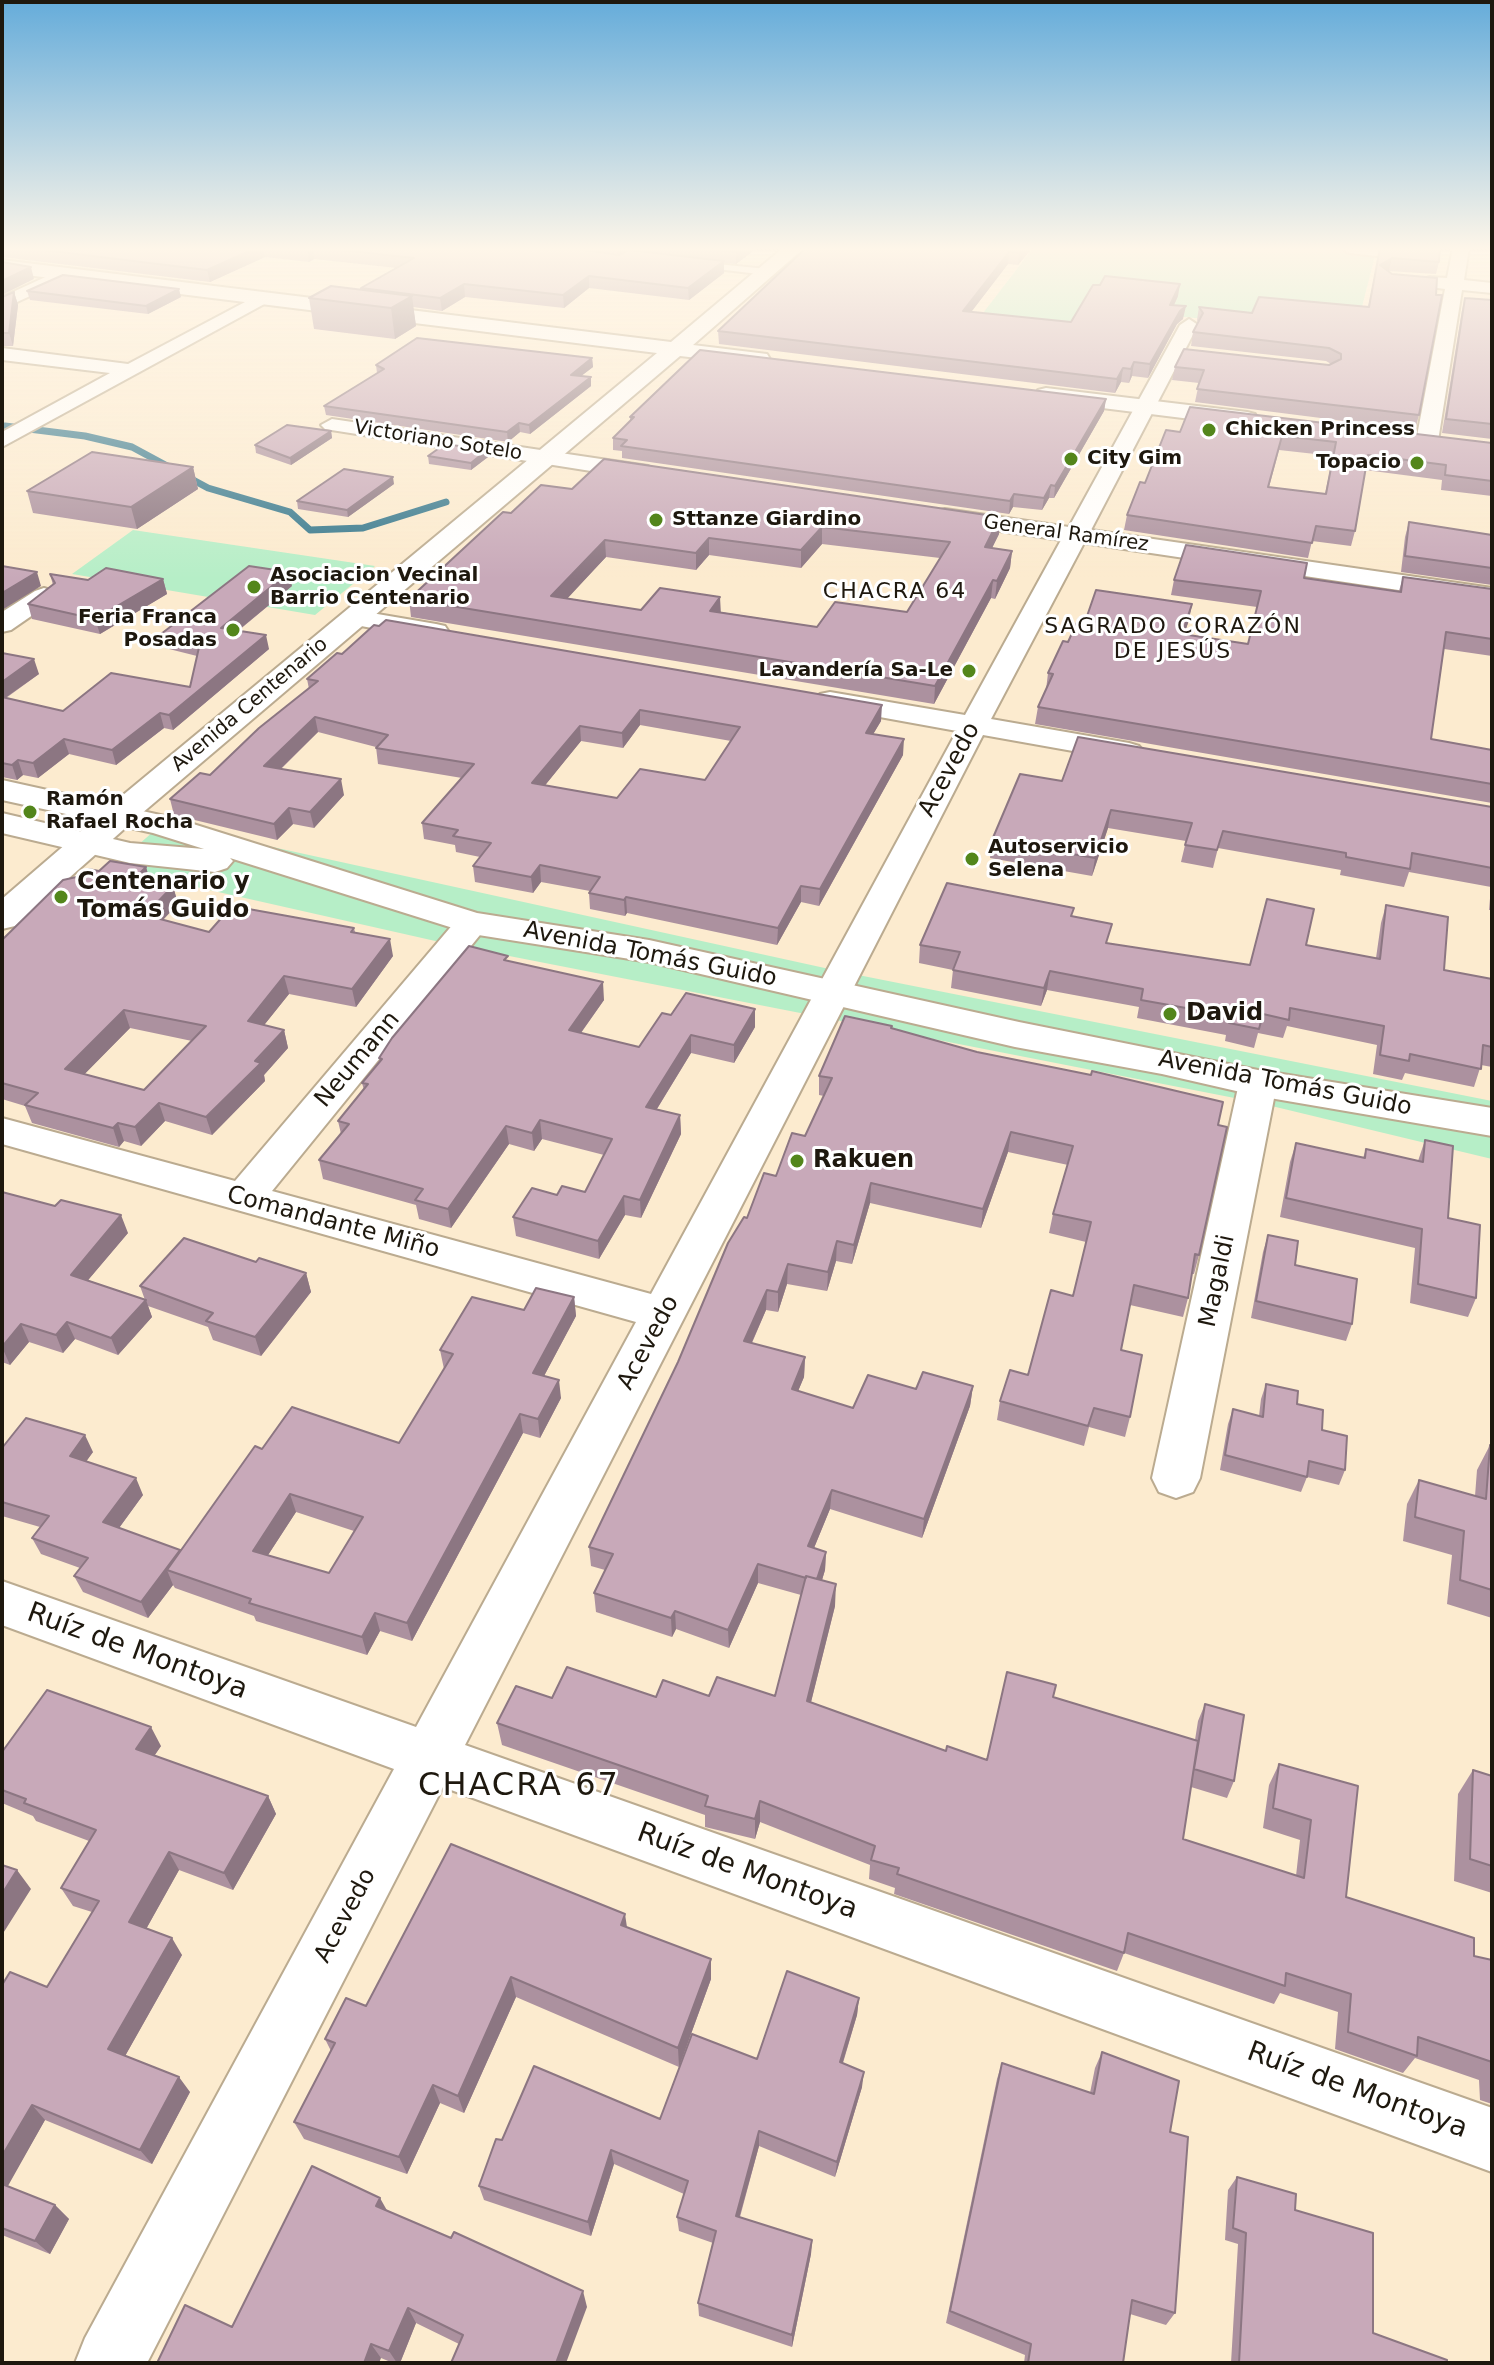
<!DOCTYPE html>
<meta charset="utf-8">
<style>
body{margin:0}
#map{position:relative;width:1494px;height:2365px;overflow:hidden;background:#fcebcf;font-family:"DejaVu Sans",sans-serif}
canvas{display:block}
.frame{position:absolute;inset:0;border:4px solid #1e180e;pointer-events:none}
</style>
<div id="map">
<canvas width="1494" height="2365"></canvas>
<div class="frame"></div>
</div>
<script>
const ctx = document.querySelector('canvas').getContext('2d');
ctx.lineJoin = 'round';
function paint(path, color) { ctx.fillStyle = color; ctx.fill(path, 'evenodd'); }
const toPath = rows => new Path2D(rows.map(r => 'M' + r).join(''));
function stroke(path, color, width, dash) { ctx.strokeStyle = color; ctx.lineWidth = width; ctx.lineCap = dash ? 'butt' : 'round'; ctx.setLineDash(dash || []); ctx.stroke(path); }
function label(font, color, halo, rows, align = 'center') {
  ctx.font = font + ' "DejaVu Sans",sans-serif'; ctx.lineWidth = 6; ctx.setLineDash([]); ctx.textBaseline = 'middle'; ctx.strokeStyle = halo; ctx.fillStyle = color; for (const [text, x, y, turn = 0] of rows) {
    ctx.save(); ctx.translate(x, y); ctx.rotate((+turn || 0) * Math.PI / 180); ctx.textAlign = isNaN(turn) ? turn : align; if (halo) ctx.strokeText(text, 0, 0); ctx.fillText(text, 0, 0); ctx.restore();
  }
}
const green = toPath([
 [1033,248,1333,248,1376,252,1355,334,1175,316,1164,337,980,317],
 [133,530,375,566,315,615,72,574],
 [163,823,843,972,1492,1101,1492,1159,1255,1102,453,945,112,868]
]);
const streamFar1 = toPath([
 [2,426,22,428]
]);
const stream = toPath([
 [5,426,85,436,132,447,208,488,290,512,310,530,363,528,446,502]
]);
const lane = toPath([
 [697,262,767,269,771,272,767,275,700,267,697,262]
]);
const street = toPath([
 [1341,248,1384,248,1385,251,1377,256,1349,253,1341,248],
 [1453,248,1469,248,1464,280,1492,283,1492,293,1462,290,1438,441,1427,447,1416,441,1445,289,1423,286,1420,282,1429,277,1447,278,1453,248],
 [65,268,71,269,74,273,71,277,2,309,2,297,65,268],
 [262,293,268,294,271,298,268,302,2,447,2,432,110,373,2,360,2,348,128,364,262,293],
 [1189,319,1198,325,1091,530,1492,588,1492,604,1084,543,991,719,1129,743,1139,746,1144,752,1139,758,1129,761,983,735,465,1745,1492,2108,1492,2172,443,1787,147,2363,75,2363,85,2338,394,1769,2,1625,2,1581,416,1727,636,1322,2,1144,2,1118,235,1181,460,916,472,913,484,916,489,923,484,930,272,1191,651,1294,957,731,830,708,820,706,816,700,820,694,830,692,965,715,1061,540,945,523,937,521,933,516,937,511,945,509,1069,527,1180,325,1189,319],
 [332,419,648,466,659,473,648,480,325,429,321,425,332,419],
 [44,588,53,591,57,596,53,601,11,630,2,632,2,612,35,591,44,588],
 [354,610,436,624,445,626,449,632,445,638,436,640,345,623,341,618,345,613,354,610],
 [1258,1071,1271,1074,1277,1083,1200,1478,1193,1492,1176,1498,1159,1492,1152,1478,1239,1083,1245,1074,1258,1071]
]);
const secondary = toPath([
 [2,780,174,818,477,913,649,940,1019,1022,1258,1070,1492,1108,1492,1136,1258,1096,1162,1074,1015,1047,649,962,472,934,230,858,233,861,227,868,215,872,130,863,2,833,2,813,130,843,204,849,153,833,2,800,2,780]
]);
const primary = toPath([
 [783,248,804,248,693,345,767,354,770,359,767,364,759,365,680,356,141,814,15,926,2,929,2,899,117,800,657,353,2,272,2,260,671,342,783,248],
 [1046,388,1247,412,1255,414,1258,419,1255,424,1247,426,1038,400,1035,395,1038,390,1046,388]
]);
const wall = toPath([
 [2,248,757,248,736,264,724,263,724,273,689,300,589,288,564,308,465,297,442,311,413,307,416,326,395,339,314,329,309,298,361,290,396,268,314,259,309,262,265,257,210,282,2,257],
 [806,248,1032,248,1018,265,1008,264,971,312,1071,322,1178,296,1174,305,1183,319,1177,324,1148,378,1132,376,1129,383,1121,382,1115,393,719,344,718,331],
 [1380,248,1439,262,1436,274,1388,271,1419,415,1415,430,1195,402,1199,383,1172,380,1175,367,1329,365,1331,364,1326,361,1191,346,1193,332,1198,323,1197,320,1199,307,1252,313,1368,307],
 [27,291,181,297,148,314,30,300],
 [14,292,18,305,13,346,2,346,2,297],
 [1465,298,1492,300,1492,439,1442,433,1462,310],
 [592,358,593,367,581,376,591,377,591,386,530,434,520,432,508,442,326,415,324,406,377,373,376,365],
 [1106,399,1104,411,1054,498,1049,498,1042,510,1013,507,1009,514,622,458,622,451,613,450,613,438,630,421,630,417],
 [331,431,332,438,291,465,256,453,255,445],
 [1180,432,1492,443,1492,496,1441,490,1442,480,1365,470,1355,531,1351,546,1312,541,1308,558,1124,530,1127,515,1145,483],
 [1279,450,1333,456,1325,494,1269,487],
 [428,456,488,457,471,470,429,464],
 [193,467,198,489,137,529,33,513,27,491],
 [394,484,348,517,298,509,297,501],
 [572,489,999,534,992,548,1012,551,1010,568,995,599,991,598,934,704,411,617,409,599,511,513],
 [822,544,940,558,907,612,817,627,721,612,641,610,567,598,606,557,696,570,709,555,801,568],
 [1409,522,1492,535,1492,585,1401,572,1405,537],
 [50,574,88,580,163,579,167,594,100,634,32,619,28,604,53,585],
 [1403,577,1492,589,1492,656,1444,649,1431,739,1492,750,1492,803,1035,724,1038,707,1046,690,1048,673,1068,642,1086,619,1189,620,1184,634,1248,644,1257,607,1171,595,1174,580,1304,578,1399,591],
 [292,586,238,631,269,649,173,730,164,728,116,765,69,754,38,778,23,775,17,780,2,777,2,653,39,674,6,698,63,711,190,687,197,656,165,648,161,634],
 [307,679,881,721,873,734,903,755,819,906,801,902,777,945,627,913,625,916,590,909,589,893,590,891,541,882,533,893,475,882,473,866,480,857,456,852,455,845,424,839,422,823,462,778,378,764,376,747,318,732,281,769,344,795,314,828,293,824,277,840,174,815,170,799,210,775,309,689],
 [640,725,731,741,705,780,617,798,545,785,581,741,623,748],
 [1062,781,1492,807,1492,910,1489,910,1491,887,1409,872,1404,887,1340,875,1341,870,1218,848,1213,868,1181,862,1186,841,1108,828,1092,876,990,858,992,840],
 [146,867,150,882,173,886,178,904,163,920,209,932,354,928,355,932,393,956,356,1007,289,994,264,1025,284,1030,288,1048,264,1075,265,1081,212,1135,165,1121,141,1146,124,1141,119,1147,32,1123,25,1106,2,1099,2,940,99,871],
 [130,1028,192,1041,144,1090,84,1074],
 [1386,905,1444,970,1492,979,1492,1067,1481,1065,1474,1087,1405,1073,1402,1080,1373,1074,1377,1045,1287,1026,1283,1038,1258,1033,1254,1048,1225,1041,1226,1035,1137,1018,1139,1007,1047,990,1041,1006,951,988,953,970,919,963,920,945,1073,917,1108,944,1250,965,1306,945,1376,958,1381,923],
 [508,961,604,1000,581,1033,639,1047,671,1015,755,1009,755,1027,734,1063,691,1053,657,1109,680,1115,681,1134,641,1218,625,1215,599,1259,516,1236,513,1217,557,1195,585,1192,604,1155,542,1139,534,1151,509,1144,451,1228,419,1219,416,1205,323,1179,319,1160,341,1134,338,1121,364,1090,362,1083,380,1062,379,1058],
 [892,1026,892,1028,1218,1125,1199,1255,1194,1274,1192,1274,1188,1298,1183,1317,1130,1305,1121,1350,1130,1417,1125,1437,1089,1427,1084,1446,997,1420,1000,1401,1028,1375,1073,1296,1086,1242,1049,1233,1053,1214,1068,1165,1008,1152,981,1228,870,1203,852,1264,836,1261,827,1291,787,1284,778,1312,766,1310,752,1343,805,1357,804,1377,798,1391,853,1408,916,1389,973,1386,970,1406,922,1538,830,1509,814,1548,826,1552,825,1570,822,1580,835,1606,811,1702,946,1751,987,1760,1053,1697,1195,1740,1198,1721,1205,1704,1234,1781,1227,1798,1191,1787,1183,1839,1296,1876,1300,1840,1263,1828,1269,1785,1279,1764,1358,1786,1346,1897,1474,1956,1492,1960,1492,2104,1480,2100,1479,2080,1415,2058,1403,2073,1335,2049,1338,2012,1280,1993,1274,2004,1124,1953,1117,1971,894,1894,895,1888,869,1879,870,1865,760,1822,755,1839,705,1827,705,1815,502,1745,497,1723,552,1698,775,1696,801,1595,758,1583,729,1648,676,1629,672,1637,596,1612,594,1593,605,1570,591,1566,589,1547,747,1218,805,1136,824,1096,819,1095,819,1076],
 [1425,1140,1448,1218,1476,1298,1468,1317,1410,1303,1415,1248,1280,1217,1290,1162,1296,1143,1363,1158,1366,1149,1418,1161],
 [2,1192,128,1233,88,1280,145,1300,140,1286,256,1262,306,1273,311,1292,261,1356,213,1340,208,1327,148,1306,152,1317,118,1355,75,1339,63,1353,29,1342,10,1365,2,1362],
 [1268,1235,1295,1265,1352,1324,1346,1341,1251,1318,1263,1252],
 [574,1297,576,1316,544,1376,561,1398,540,1438,523,1433,412,1641,380,1631,367,1655,256,1621,254,1616,175,1588,173,1585,148,1618,83,1592,74,1576,80,1568,41,1554,32,1538,40,1527,2,1516,2,1448,93,1452,86,1461,143,1495,119,1528,180,1551,262,1449,399,1443,444,1369,440,1350,524,1310],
 [296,1512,354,1531,329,1573,268,1555],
 [1266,1384,1297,1404,1322,1430,1345,1470,1339,1485,1307,1477,1301,1492,1220,1470,1228,1424,1233,1409,1259,1416,1261,1399],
 [1490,1445,1492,1446,1492,1618,1447,1604,1452,1555,1403,1541,1407,1504,1419,1480,1475,1496,1477,1470],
 [161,1746,154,1756,268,1796,276,1814,233,1890,179,1870,146,1929,182,1955,125,2056,190,2092,152,2164,45,2120,7,2186,55,2205,69,2219,50,2254,2,2235,2,1985,47,1987,92,1912,73,1906,61,1888,89,1841,36,1821,33,1816,2,1803,2,1752],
 [1473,1770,1492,1776,1492,1893,1454,1881,1458,1794],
 [627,1927,711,1959,711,1979,679,2067,516,1997,464,2113,440,2103,407,2174,304,2139,294,2122,331,2051,325,2039,366,2006],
 [859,1998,857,2015,843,2063,862,2087,835,2177,759,2146,740,2217,812,2240,811,2254,792,2347,699,2316,698,2303,713,2243,679,2231,677,2217,684,2194,614,2164,591,2236,484,2200,479,2186,502,2140,660,2119,757,2059],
 [1102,2052,1170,2132,1175,2313,1166,2325,1130,2314,1123,2363,1024,2363,1025,2355,946,2323,997,2079,1002,2063,1090,2093,1095,2068],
 [1237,2177,1295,2210,1373,2333,1447,2363,1231,2363,1238,2244,1225,2240,1228,2190],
 [386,2210,587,2307,459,2344,416,2323,400,2363,393,2363,381,2358,232,2327]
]);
const shadedWall = toPath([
 [256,248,263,248,265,257,210,282,207,270],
 [310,248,313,248,314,259,309,262,307,250],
 [617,248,627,248,627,250,617,255],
 [741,248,757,248,736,264,736,252],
 [1023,248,1032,248,1018,265,1019,253],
 [1009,252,1008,264,962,324,963,311],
 [1392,258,1389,270,1377,277,1380,265],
 [724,261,724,273,689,300,688,288],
 [31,267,34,279,2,295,2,281],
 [589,276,589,288,564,308,563,295],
 [464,284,465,297,442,311,440,298],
 [1180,284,1178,296,1168,318,1170,305],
 [179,289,181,297,148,314,146,306],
 [14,292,18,305,13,346,9,333],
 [412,296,416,326,395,339,391,308],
 [1186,306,1183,319,1177,324,1148,378,1150,364,1180,311],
 [592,358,593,367,572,383,571,375],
 [1134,362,1132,376,1129,383,1131,369],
 [1123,368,1121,382,1115,393,1117,379],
 [591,377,591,386,530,434,529,425],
 [1106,399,1104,411,1054,498,1055,486],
 [519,423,520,432,508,442,507,432],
 [331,431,332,438,291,465,290,458],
 [487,450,488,457,471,470,471,463],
 [193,467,198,489,137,529,131,507],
 [393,477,394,484,348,517,347,510],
 [1051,485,1049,498,1042,510,1044,498],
 [1014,494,1013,507,1009,514,1010,501],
 [1000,517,999,534,984,564,985,547],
 [822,527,822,544,801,568,801,550],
 [709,538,709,555,696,570,696,553],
 [605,540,606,557,553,614,551,596],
 [1012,551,1010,568,995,599,997,581],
 [37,572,41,586,2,610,2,593],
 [289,572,292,586,224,642,221,628],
 [163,579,167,594,100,634,95,619],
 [993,580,991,598,934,704,935,686],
 [720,597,721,615,710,611],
 [1192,604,1189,620,1179,650,1182,634],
 [266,635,269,649,173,730,169,715],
 [34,659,39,674,2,700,2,682],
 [882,705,881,721,865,748,866,733],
 [640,710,640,725,623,748,622,733],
 [160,713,164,728,116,765,112,750],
 [315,717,318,732,267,782,264,766],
 [580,726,581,741,534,799,532,783],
 [64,739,69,754,38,778,33,763],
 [904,739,903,755,819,906,820,889],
 [18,760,23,775,17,780,12,765],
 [341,779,344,795,314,828,310,812],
 [289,808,293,824,277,840,274,824],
 [1111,810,1108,828,1092,876,1095,858],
 [540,865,541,882,533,893,531,877],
 [146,867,151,884,134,879],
 [173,886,178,904,150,933,145,915],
 [801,886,801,902,777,945,778,928],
 [626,897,627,913,625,916,624,900],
 [390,939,393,956,356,1007,352,989],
 [1050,971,1047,990,1041,1006,1044,988],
 [284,976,289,994,253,1039,248,1021],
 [603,982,604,1000,570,1048,569,1030],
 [755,1009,755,1027,734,1063,734,1045],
 [124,1010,130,1028,72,1087,65,1069],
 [284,1030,288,1048,264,1075,265,1081,212,1135,206,1117],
 [691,1035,691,1053,647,1125,646,1107],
 [159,1103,165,1121,141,1146,135,1127],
 [680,1115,681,1134,641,1218,640,1200],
 [540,1120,542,1139,534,1151,532,1133],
 [118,1123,124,1141,119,1147,113,1128],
 [506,1126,509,1144,451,1228,448,1209],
 [1011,1132,1008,1152,981,1228,983,1209],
 [871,1183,870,1203,852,1264,854,1245],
 [624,1196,625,1215,599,1259,598,1241],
 [121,1215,128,1233,78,1292,71,1275],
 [837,1241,836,1261,827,1291,828,1272],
 [788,1264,787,1284,778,1312,778,1292],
 [306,1273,311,1292,261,1356,255,1337],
 [767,1290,766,1310,744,1360,744,1341],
 [574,1297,576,1316,536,1391,533,1373],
 [146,1300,152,1317,118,1355,111,1338],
 [67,1322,75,1339,63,1353,56,1335],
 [21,1324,29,1342,10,1365,2,1347],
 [805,1357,804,1377,791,1408,792,1389],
 [559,1380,561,1398,540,1438,538,1419],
 [973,1386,970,1406,922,1538,924,1519],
 [520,1414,523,1433,412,1641,407,1623],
 [85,1435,93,1452,78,1473,70,1456],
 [136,1478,143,1495,111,1539,103,1522],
 [832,1490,830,1509,807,1565,808,1546],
 [290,1494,296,1512,259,1569,253,1551],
 [180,1550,187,1566,167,1570,173,1585,148,1618,141,1602],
 [826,1552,825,1570,816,1600,817,1581],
 [758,1564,758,1583,729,1648,728,1630],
 [836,1584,835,1606,806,1722,807,1701],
 [675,1611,676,1629,672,1637,671,1618],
 [375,1613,380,1631,367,1655,362,1637],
 [151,1727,161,1746,146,1768,136,1749],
 [268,1796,276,1814,233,1890,224,1873],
 [760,1801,760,1822,755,1839,755,1819],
 [169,1852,179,1870,140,1940,129,1922],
 [17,1870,31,1889,2,1935,2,1894],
 [625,1914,628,1934,621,1925],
 [172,1938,182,1955,120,2065,108,2049],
 [711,1959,711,1979,679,2067,678,2048],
 [511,1977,516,1997,464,2113,458,2096],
 [859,1998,857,2015,838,2078,840,2062],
 [864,2072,862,2087,835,2177,837,2162],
 [179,2077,190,2092,152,2164,140,2150],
 [433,2085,440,2103,407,2174,399,2157],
 [32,2105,45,2120,4,2193,2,2191,2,2156],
 [759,2131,759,2146,736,2229,736,2216],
 [611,2150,614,2164,591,2236,588,2222],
 [380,2198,389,2214,376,2206],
 [55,2205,69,2219,50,2254,35,2241],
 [812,2240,811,2254,792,2347,792,2335],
 [583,2291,587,2307,566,2363,556,2363],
 [408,2308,416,2323,400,2363,397,2363,389,2351],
 [371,2344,381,2358,379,2363,364,2363]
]);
const building = toPath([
 [27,248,256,248,207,270,27,248],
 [323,248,570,248,619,255,629,250,724,261,688,288,589,276,563,295,464,284,440,298,361,288,414,258,323,248],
 [706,248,741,248,736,252,706,248],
 [806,248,1023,248,1019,253,1009,252,963,311,1071,322,1093,285,1100,285,1105,276,1180,284,1170,305,1186,306,1180,311,1150,364,1134,362,1131,369,1123,368,1117,379,718,331,806,248],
 [1380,248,1440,248,1439,262,1392,258,1380,265,1392,274,1437,278,1436,295,1442,295,1419,415,1197,389,1204,370,1175,367,1184,349,1329,365,1341,359,1341,354,1329,348,1193,332,1203,313,1199,307,1252,313,1259,297,1369,307,1380,248],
 [2,262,31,267,2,281,2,262],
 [63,275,179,289,146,306,27,291,63,275],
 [331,286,412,296,391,308,309,298,331,286],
 [14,292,9,333,2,333,2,297,14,292],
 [1465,298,1492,300,1492,424,1446,419,1465,298],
 [417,338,592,358,571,375,591,377,529,425,519,423,507,432,324,406,384,369,376,365,417,338],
 [700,350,1106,399,1055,486,1051,485,1044,498,1014,494,1010,501,621,446,627,440,613,438,634,417,630,417,700,350],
 [1190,407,1492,443,1492,481,1445,475,1446,465,1368,455,1355,531,1316,526,1312,543,1127,515,1140,482,1145,483,1166,430,1180,432,1190,407],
 [1282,436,1336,442,1326,494,1268,487,1282,436],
 [287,425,331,431,290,458,255,445,287,425],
 [445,444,487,450,471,463,428,456,445,444],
 [92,452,193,467,131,507,27,491,92,452],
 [604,459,1000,517,985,547,1012,551,997,581,993,580,935,686,409,599,503,512,511,513,541,485,572,489,604,459],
 [822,527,950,542,907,612,835,602,817,627,710,611,720,597,660,588,641,610,551,596,605,540,696,553,709,538,801,550,822,527],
 [344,469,393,477,347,510,297,501,344,469],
 [1409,522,1492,535,1492,568,1405,556,1409,522],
 [1186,545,1307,563,1304,578,1401,592,1403,577,1492,589,1492,639,1446,632,1431,739,1492,750,1492,784,1038,707,1053,674,1048,673,1063,641,1068,642,1079,618,1086,619,1096,590,1192,604,1182,634,1248,644,1261,591,1174,580,1186,545],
 [2,566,37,572,2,593,2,566],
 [249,566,289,572,221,628,266,635,169,715,160,713,112,750,64,739,33,763,18,760,12,765,2,763,2,697,63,711,111,673,190,687,200,643,161,634,249,566],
 [106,568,163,579,95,619,28,604,55,583,50,574,88,580,106,568],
 [386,620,882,705,866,733,904,739,820,889,801,886,778,928,626,897,624,900,589,893,600,877,540,865,531,877,473,866,491,843,453,836,458,830,422,823,474,764,376,748,388,735,315,717,264,766,341,779,310,812,289,808,274,824,170,799,200,773,210,775,259,728,318,681,307,679,337,653,342,654,374,625,379,626,386,620],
 [640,710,740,727,705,780,640,769,617,798,532,783,580,726,622,733,640,710],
 [2,653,34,659,2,682,2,653],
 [1078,737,1492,807,1492,868,1412,853,1410,869,1346,857,1346,853,1223,831,1217,850,1185,845,1192,823,1111,810,1095,858,992,840,1020,774,1062,781,1078,737],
 [110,861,146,867,134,879,173,886,145,915,209,932,232,906,354,928,351,932,390,939,352,989,284,976,248,1021,284,1030,255,1061,261,1063,206,1117,159,1103,135,1127,118,1123,113,1128,25,1105,38,1093,2,1083,2,940,63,880,81,876,88,869,99,871,110,861],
 [124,1010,206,1026,144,1090,65,1069,124,1010],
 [947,883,1074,908,1071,916,1112,924,1106,943,1250,965,1267,899,1314,909,1306,945,1380,959,1386,905,1448,917,1444,970,1492,979,1492,1047,1483,1045,1481,1069,1410,1054,1409,1061,1380,1055,1384,1026,1290,1008,1289,1020,1263,1014,1259,1029,1229,1023,1231,1016,1141,1000,1143,989,1050,971,1044,988,953,970,960,952,920,945,947,883],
 [469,946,508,956,504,960,603,982,569,1030,639,1047,662,1013,671,1015,686,993,755,1009,734,1045,691,1035,646,1107,680,1115,640,1200,624,1196,598,1241,513,1217,532,1188,557,1195,562,1186,585,1192,612,1139,540,1120,532,1133,506,1126,448,1209,415,1200,423,1189,319,1160,349,1124,338,1121,368,1084,362,1083,382,1059,379,1058,392,1038,469,946],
 [845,1016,892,1026,891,1028,977,1052,1091,1075,1092,1071,1223,1102,1218,1125,1227,1127,1199,1255,1195,1254,1188,1298,1134,1285,1121,1350,1142,1355,1130,1417,1094,1408,1088,1426,1000,1401,1010,1370,1028,1375,1051,1290,1073,1296,1091,1222,1053,1214,1073,1146,1011,1132,983,1209,871,1183,854,1245,837,1241,828,1272,788,1264,778,1292,767,1290,744,1341,805,1357,792,1389,853,1408,868,1375,916,1389,923,1372,973,1386,924,1519,832,1490,808,1546,826,1552,817,1579,806,1576,806,1578,758,1564,728,1630,675,1611,671,1618,594,1593,613,1554,589,1547,678,1362,728,1243,744,1217,747,1218,764,1173,776,1176,792,1133,805,1136,832,1078,819,1076,845,1016],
 [1425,1140,1453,1146,1448,1218,1480,1225,1476,1298,1418,1284,1422,1229,1286,1198,1296,1143,1365,1158,1366,1149,1423,1162,1425,1140],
 [2,1192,55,1206,61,1200,121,1215,71,1275,146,1300,111,1338,67,1322,56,1335,21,1324,2,1347,2,1192],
 [1268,1235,1298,1241,1295,1265,1357,1279,1352,1324,1256,1301,1268,1235],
 [184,1238,256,1262,259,1258,306,1273,255,1337,206,1321,213,1313,140,1286,184,1238],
 [536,1288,574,1297,533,1373,559,1380,538,1419,520,1414,407,1623,375,1613,362,1637,249,1603,251,1599,167,1570,255,1446,262,1449,292,1407,399,1443,453,1354,440,1350,472,1297,524,1310,536,1288],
 [290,1494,363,1517,329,1573,253,1551,290,1494],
 [1266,1384,1298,1391,1297,1404,1323,1410,1322,1430,1347,1436,1345,1470,1309,1461,1307,1477,1225,1455,1233,1409,1263,1417,1266,1384],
 [26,1418,85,1435,70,1456,136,1478,103,1522,180,1550,141,1602,74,1576,88,1558,32,1538,49,1516,2,1502,2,1448,26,1418],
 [1490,1445,1492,1446,1492,1590,1460,1580,1464,1531,1415,1517,1419,1480,1486,1499,1490,1445],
 [806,1576,836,1584,807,1701,946,1751,947,1746,987,1760,1007,1672,1056,1685,1053,1697,1198,1741,1183,1839,1304,1878,1311,1820,1273,1808,1279,1764,1358,1786,1346,1897,1474,1938,1474,1956,1492,1960,1492,2062,1418,2037,1417,2056,1348,2032,1351,1994,1286,1973,1285,1986,1128,1933,1124,1953,897,1874,899,1868,871,1860,875,1846,760,1801,755,1819,705,1806,708,1796,497,1723,516,1686,552,1698,567,1667,656,1697,663,1680,709,1696,717,1677,775,1696,806,1576],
 [47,1690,151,1727,136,1749,268,1796,224,1873,169,1852,129,1922,172,1938,108,2049,179,2077,140,2150,32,2105,2,2156,2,1985,10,1972,47,1987,99,1901,61,1888,96,1830,24,1803,26,1799,2,1790,2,1752,47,1690],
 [1205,1704,1244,1715,1234,1781,1194,1769,1205,1704],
 [1473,1770,1492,1776,1492,1866,1470,1859,1473,1770],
 [451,1844,625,1914,621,1925,711,1959,678,2048,511,1977,458,2096,433,2085,399,2157,294,2122,335,2043,325,2039,346,1998,366,2006,451,1844],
 [2,1865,17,1870,2,1894,2,1865],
 [787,1971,859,1998,840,2062,864,2072,837,2162,759,2131,736,2216,812,2240,792,2335,698,2303,716,2231,677,2217,688,2181,611,2150,588,2222,479,2186,496,2139,502,2140,534,2066,660,2119,692,2034,757,2059,787,1971],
 [1102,2052,1179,2081,1170,2132,1188,2137,1175,2313,1132,2300,1123,2363,1028,2363,1031,2344,950,2311,1002,2063,1094,2094,1102,2052],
 [312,2166,380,2198,376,2206,451,2238,454,2232,583,2291,556,2363,451,2363,463,2335,408,2308,389,2351,371,2344,364,2363,157,2363,185,2305,232,2327,312,2166],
 [1237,2177,1296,2194,1295,2210,1373,2233,1373,2333,1447,2360,1447,2363,1239,2363,1246,2233,1233,2228,1237,2177],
 [2,2184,55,2205,35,2241,2,2228,2,2184]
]);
const markers = [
 [1209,430,8,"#53861b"],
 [1071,459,8,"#53861b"],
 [1417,463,8,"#53861b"],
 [656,520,8,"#53861b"],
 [254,587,8,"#53861b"],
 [233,630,8,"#53861b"],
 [969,671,8,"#53861b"],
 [30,812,8,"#53861b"],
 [972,859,8,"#53861b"],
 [61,897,8,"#53861b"],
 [1170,1014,8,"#53861b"],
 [797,1161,8,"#53861b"]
];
const farPoinames = [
 ["Chicken Princess",1225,430],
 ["City Gim",1087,459],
 ["Topacio",1401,463,"right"],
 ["Sttanze Giardino",672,520],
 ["Asociacion Vecinal",270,576],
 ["Barrio Centenario",270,599],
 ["Feria Franca",217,618,"right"],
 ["Posadas",217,641,"right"],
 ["Lavandería Sa-Le",953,671,"right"],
 ["Ramón",46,800],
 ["Rafael Rocha",46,823],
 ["Autoservicio",988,848],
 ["Selena",988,871]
];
const farStreetnames = [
 ["Victoriano Sotelo",438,441,9],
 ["General Ramírez",1066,534,8],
 ["Avenida Centenario",250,705,-40]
];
const farNeighbourhoodnames = [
 ["CHACRA 64",895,592],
 ["SAGRADO CORAZÓN",1173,627],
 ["DE JESÚS",1173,652]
];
const streetNames = [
 ["Acevedo",950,770,-62],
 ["Avenida Tomás Guido",650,955,11],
 ["Neumann",358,1060,-50],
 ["Avenida Tomás Guido",1285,1084,11],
 ["Comandante Miño",333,1223,15],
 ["Magaldi",1218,1281,-78],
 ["Acevedo",649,1343,-62],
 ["Acevedo",346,1916,-62]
];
const poiNames = [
 ["Centenario y",77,883],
 ["Tomás Guido",77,911],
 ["David",1186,1014],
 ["Rakuen",813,1161]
];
const nearStreetnames = [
 ["Ruíz de Montoya",137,1652,20],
 ["Ruíz de Montoya",747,1872,20],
 ["Ruíz de Montoya",1357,2091,20]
];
const nearNeighbourhoodnames = [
 ["CHACRA 67",519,1787]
];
paint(green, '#b6eec7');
stroke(streamFar1, '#36788d', 5);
stroke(stream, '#36788d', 7);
stroke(lane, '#bbab90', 4);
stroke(street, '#bbab90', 4);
stroke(secondary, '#bbab90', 4);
stroke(primary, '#bbab90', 4);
paint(lane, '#fff');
paint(street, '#fff');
paint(secondary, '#fff');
paint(primary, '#fff');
paint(wall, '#ac919f');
paint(shadedWall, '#8c7682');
paint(building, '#c8a9b9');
stroke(building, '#8c7682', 2);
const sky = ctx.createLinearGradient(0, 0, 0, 579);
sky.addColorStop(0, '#65acda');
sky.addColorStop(0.43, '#fef6e9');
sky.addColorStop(1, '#fef6e900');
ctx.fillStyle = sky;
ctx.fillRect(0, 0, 1494, 579);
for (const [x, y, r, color] of markers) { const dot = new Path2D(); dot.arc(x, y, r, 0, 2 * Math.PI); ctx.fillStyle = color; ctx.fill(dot); stroke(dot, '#fff', 3); }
label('bold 20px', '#1e180e', '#fff', farPoinames, 'left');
label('20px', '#1e180e', '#fff', farStreetnames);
ctx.letterSpacing = '2px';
label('22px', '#1e180e', '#fff', farNeighbourhoodnames);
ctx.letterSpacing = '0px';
label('24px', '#1e180e', '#fff', streetNames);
label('bold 24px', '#1e180e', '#fff', poiNames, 'left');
label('28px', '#1e180e', '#fff', nearStreetnames);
ctx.letterSpacing = '2px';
label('32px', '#1e180e', '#fff', nearNeighbourhoodnames);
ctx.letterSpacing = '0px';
</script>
